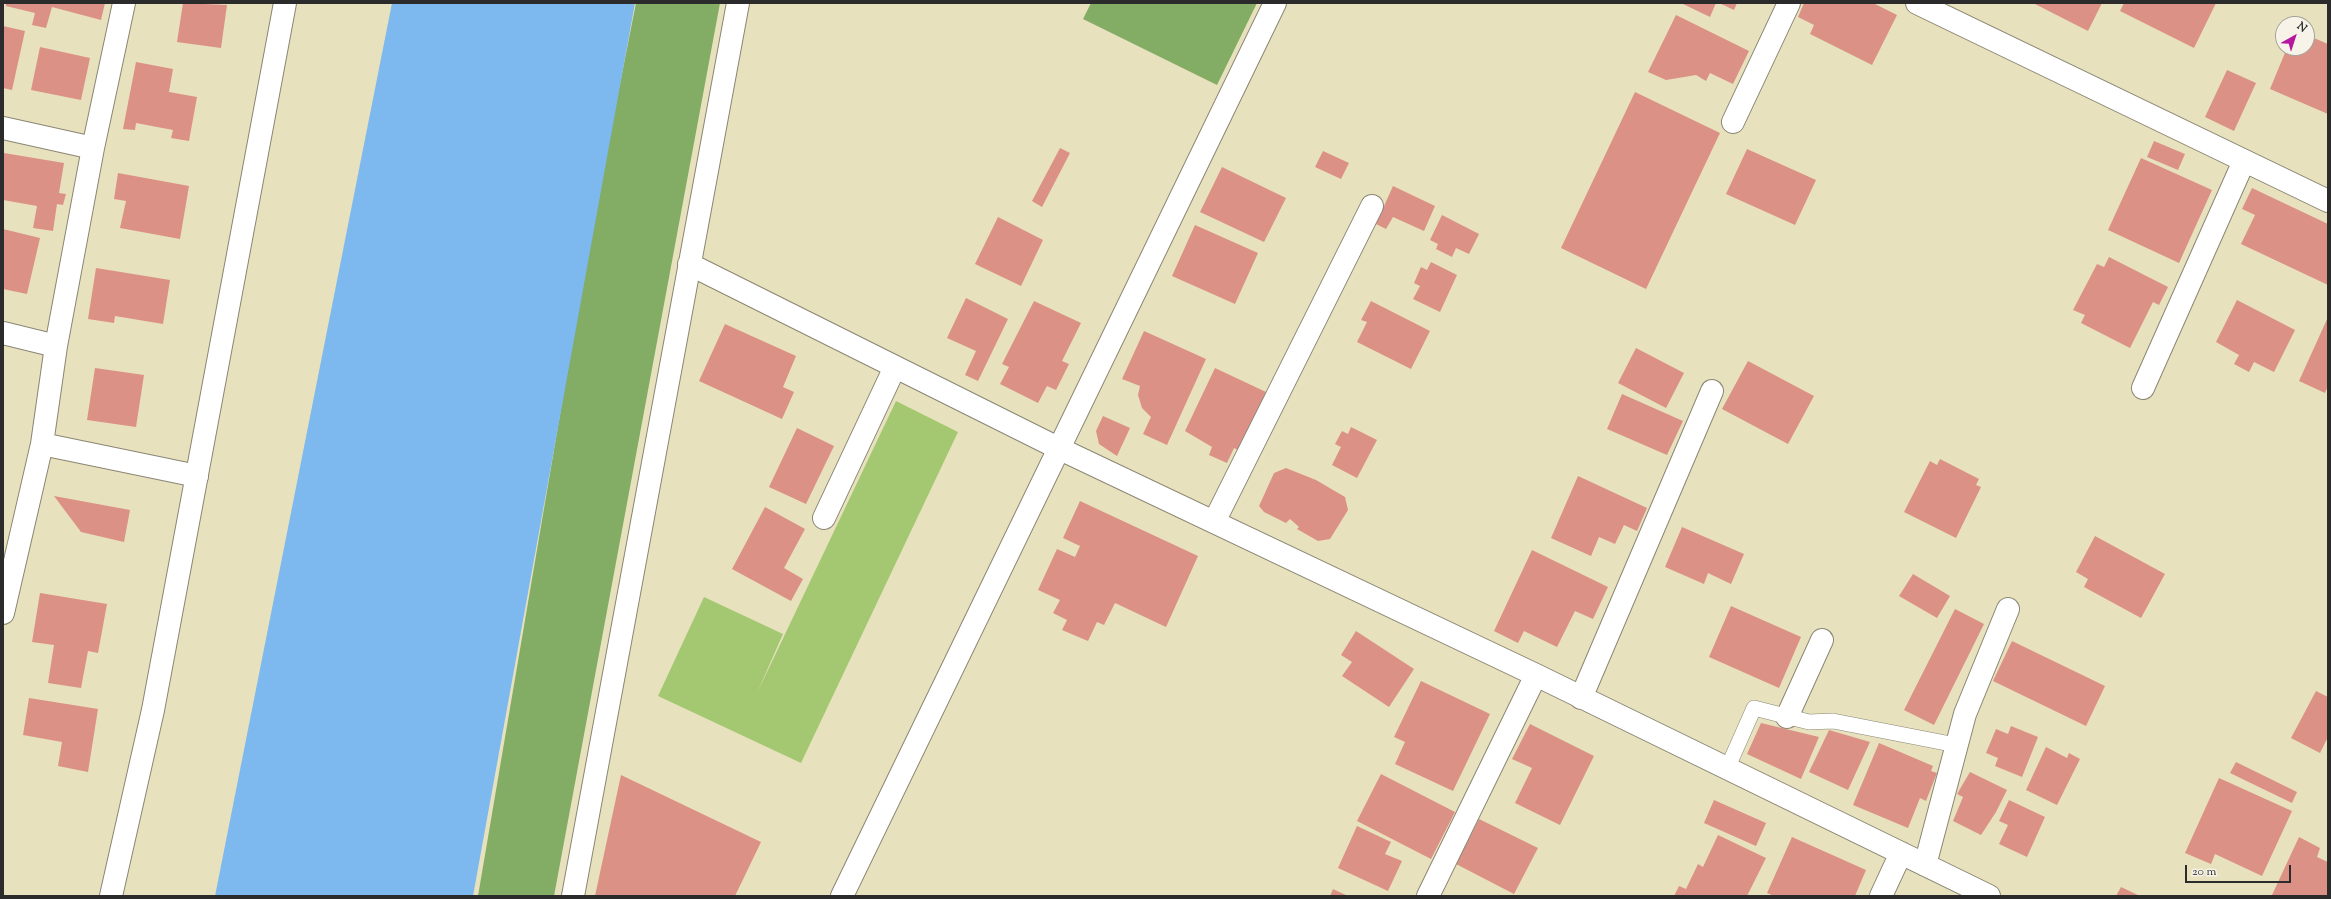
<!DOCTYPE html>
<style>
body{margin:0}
#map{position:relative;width:2331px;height:899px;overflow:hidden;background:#e8e1bd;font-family:"Sorts Mill Goudy",serif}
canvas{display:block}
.frame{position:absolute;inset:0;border:4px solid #2b2b2b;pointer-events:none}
.north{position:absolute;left:2275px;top:16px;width:40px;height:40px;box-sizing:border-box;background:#f7f3e8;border:1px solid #a5a39c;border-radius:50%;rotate:39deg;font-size:11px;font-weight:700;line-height:16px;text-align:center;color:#2b2b2b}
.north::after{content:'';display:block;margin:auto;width:14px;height:18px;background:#b5179e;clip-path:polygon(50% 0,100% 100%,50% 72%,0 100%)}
.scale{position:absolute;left:2185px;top:865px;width:106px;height:18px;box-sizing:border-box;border:2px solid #2b2b2b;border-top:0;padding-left:5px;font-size:12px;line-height:14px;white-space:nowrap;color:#2b2b2b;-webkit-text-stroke:3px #f7f3e8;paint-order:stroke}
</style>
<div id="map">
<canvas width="2331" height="899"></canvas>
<div class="frame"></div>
<div class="north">N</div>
<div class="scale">20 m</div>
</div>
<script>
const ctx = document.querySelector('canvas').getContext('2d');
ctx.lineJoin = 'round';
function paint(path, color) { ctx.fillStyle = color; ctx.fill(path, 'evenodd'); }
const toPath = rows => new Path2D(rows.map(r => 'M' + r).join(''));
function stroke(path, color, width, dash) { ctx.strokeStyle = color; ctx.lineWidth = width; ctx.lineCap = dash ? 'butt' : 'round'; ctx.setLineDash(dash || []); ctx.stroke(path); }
const green = toPath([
 [896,401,958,432,801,763,658,696,704,597,783,634,757,693]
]);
const forest = toPath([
 [636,3,720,3,554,896,478,896,594,215],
 [1091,3,1257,3,1217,85,1083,19]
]);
const water = toPath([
 [392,3,635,3,473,896,215,896]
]);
const building = toPath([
 [6,3,105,3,101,20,52,7,46,28,32,25,35,13,6,6],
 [183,3,227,5,221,48,177,42],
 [1681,3,1716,3,1710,17],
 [1719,3,1737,3,1734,10],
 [1804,3,1873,3,1897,15,1872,65,1810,34,1814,25,1798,17],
 [2033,3,2102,3,2088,31],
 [2124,3,2216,3,2194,48,2120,11],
 [1676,15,1749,51,1733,84,1710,73,1706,81,1696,75,1666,80,1648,72],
 [3,26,25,31,12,90,3,88],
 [2307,35,2328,44,2328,114,2270,89,2287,48,2307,48],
 [40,47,90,58,81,100,31,90],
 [136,62,173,69,169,92,197,97,189,141,171,138,173,130,136,123,135,130,123,129],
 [2227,70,2256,83,2234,131,2205,117],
 [1635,92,1720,133,1646,289,1561,248],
 [2154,141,2185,154,2178,170,2147,157],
 [1060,148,1070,153,1042,207,1032,201],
 [1747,149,1816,180,1795,225,1726,194],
 [1323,151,1349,163,1341,179,1315,167],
 [4,153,64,163,59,193,66,194,63,205,57,204,53,231,33,228,37,206,3,200],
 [2141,158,2212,190,2179,263,2108,230],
 [1222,167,1286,198,1264,242,1200,212],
 [118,173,189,186,180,239,120,228,126,201,114,199],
 [1393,186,1435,206,1424,231,1393,217,1386,229,1376,224],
 [2252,188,2328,224,2328,285,2241,244,2255,215,2242,209],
 [1442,215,1479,234,1469,254,1456,248,1452,257,1436,249,1438,244,1430,240],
 [998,217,1043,240,1021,286,975,264],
 [1195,225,1258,253,1235,304,1172,276],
 [3,229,40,238,27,294,3,289],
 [2109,257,2168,287,2159,305,2153,302,2130,348,2081,323,2085,315,2073,310,2097,264,2104,267],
 [1431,262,1457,275,1440,312,1413,299,1420,286,1414,283,1421,267,1427,270],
 [96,268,170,280,163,324,115,316,114,323,88,319],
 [966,298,1008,319,978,381,965,375,976,351,947,338],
 [2237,300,2295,330,2274,372,2254,362,2249,372,2234,364,2239,355,2216,342],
 [1034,301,1081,323,1062,361,1069,364,1056,390,1047,386,1038,403,1000,384,1009,367,1002,364],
 [1371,301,1430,331,1411,369,1357,342,1367,322,1361,320],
 [2328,317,2328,386,2325,393,2299,381],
 [725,324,796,356,783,387,794,392,782,419,699,381],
 [1144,331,1206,359,1167,445,1143,434,1151,417,1142,408,1138,395,1140,386,1122,379],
 [1636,348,1684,373,1666,408,1618,383],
 [1748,361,1814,396,1788,444,1722,409],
 [95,368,144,375,136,427,87,420],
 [1215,368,1266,392,1238,450,1234,448,1227,463,1209,455,1212,447,1185,431],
 [1622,394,1683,421,1667,455,1607,429],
 [1103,416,1130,428,1117,456,1099,444,1096,431],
 [1351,427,1377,440,1357,478,1332,465,1341,447,1335,444,1342,431,1348,434],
 [797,428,834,446,806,504,769,487],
 [1940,459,1979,479,1976,485,1981,487,1956,538,1904,512,1930,461,1937,465],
 [1286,468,1316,480,1345,497,1348,510,1330,539,1318,541,1297,529,1299,527,1290,519,1286,523,1264,512,1259,506,1274,473],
 [1578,476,1647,508,1637,531,1624,525,1615,544,1599,537,1591,556,1551,538],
 [54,496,130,510,124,542,81,532],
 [1080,501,1198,556,1166,627,1115,603,1104,625,1097,622,1088,641,1062,630,1067,620,1053,613,1060,600,1038,590,1057,549,1075,557,1080,546,1063,538],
 [765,507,805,529,784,568,803,579,791,601,732,569],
 [1682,527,1744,554,1731,584,1708,573,1704,584,1665,567],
 [2095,536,2165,574,2141,618,2084,587,2088,579,2076,572],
 [1532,550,1608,587,1593,619,1575,611,1557,647,1524,631,1518,643,1494,631],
 [1913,574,1950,596,1937,618,1899,596],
 [40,593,107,604,98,653,88,651,81,688,48,683,54,645,32,642],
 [1731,606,1801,637,1779,688,1709,657],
 [1955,609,1984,624,1934,725,1904,710],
 [1356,631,1414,669,1389,707,1342,676,1352,662,1341,655],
 [2012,641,2105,686,2086,726,1993,681],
 [1421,681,1490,714,1453,791,1395,764,1405,742,1394,737],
 [2316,691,2328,697,2328,737,2320,753,2291,738],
 [29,698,98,709,88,772,58,766,62,742,23,735],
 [1761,723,1819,737,1801,779,1747,754],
 [1530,724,1594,756,1560,825,1515,803,1532,768,1512,759],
 [2011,726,2038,737,2022,777,1995,766,1998,758,1986,753,1996,729,2008,734],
 [1829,730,1870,742,1848,790,1809,772],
 [1879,743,1933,766,1931,771,1937,773,1926,801,1920,798,1908,828,1853,805],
 [2046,747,2067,758,2069,753,2080,759,2057,805,2026,790],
 [2236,762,2297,792,2292,803,2230,773],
 [1970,772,2007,790,1996,812,1981,835,1953,821,1963,797,1957,794],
 [1381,774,1455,812,1431,859,1357,821],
 [621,775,761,842,735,896,595,896],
 [2219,778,2292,811,2262,876,2215,854,2211,864,2185,853],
 [1714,800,1766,823,1756,846,1704,823],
 [2009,800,2045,817,2027,857,1999,844,2008,825,1999,821],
 [1479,819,1538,848,1514,894,1456,864],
 [1357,826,1391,842,1385,854,1402,861,1388,891,1338,868],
 [1718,835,1766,858,1747,896,1674,896,1679,886,1686,889,1698,864,1703,867],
 [1792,837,1866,870,1855,896,1774,896,1767,893],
 [2299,837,2320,848,2317,857,2328,862,2328,896,2272,895],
 [2121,887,2140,896,2116,896],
 [1333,889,1348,896,1330,896]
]);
const service = toPath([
 [1727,769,1754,708,1809,722,1833,721,1956,745]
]);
const minor = toPath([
 [1917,3,2328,201],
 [1733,122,1789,3],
 [3,128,93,148],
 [689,264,1058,448,1536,675,1989,896],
 [3,333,56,346],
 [2143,388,2244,161],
 [42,444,197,476],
 [824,518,895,367],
 [1214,522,1372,206],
 [3,613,42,444,56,346,93,148,124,3],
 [1581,698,1712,391],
 [1787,717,1822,640],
 [1925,865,1965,714,2008,609],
 [573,896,738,3],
 [842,896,1275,3],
 [1428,896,1536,675],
 [1881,896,1901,853]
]);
const tertiary = toPath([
 [111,896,153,710,285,3]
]);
paint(green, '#a4c872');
paint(forest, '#83ac64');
paint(water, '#7db9ef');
paint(building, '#dc9187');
stroke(service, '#8a8674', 16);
stroke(minor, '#8a8674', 24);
stroke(tertiary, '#8a8674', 24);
stroke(service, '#fff', 15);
stroke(minor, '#fff', 22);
stroke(tertiary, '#fff', 22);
</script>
